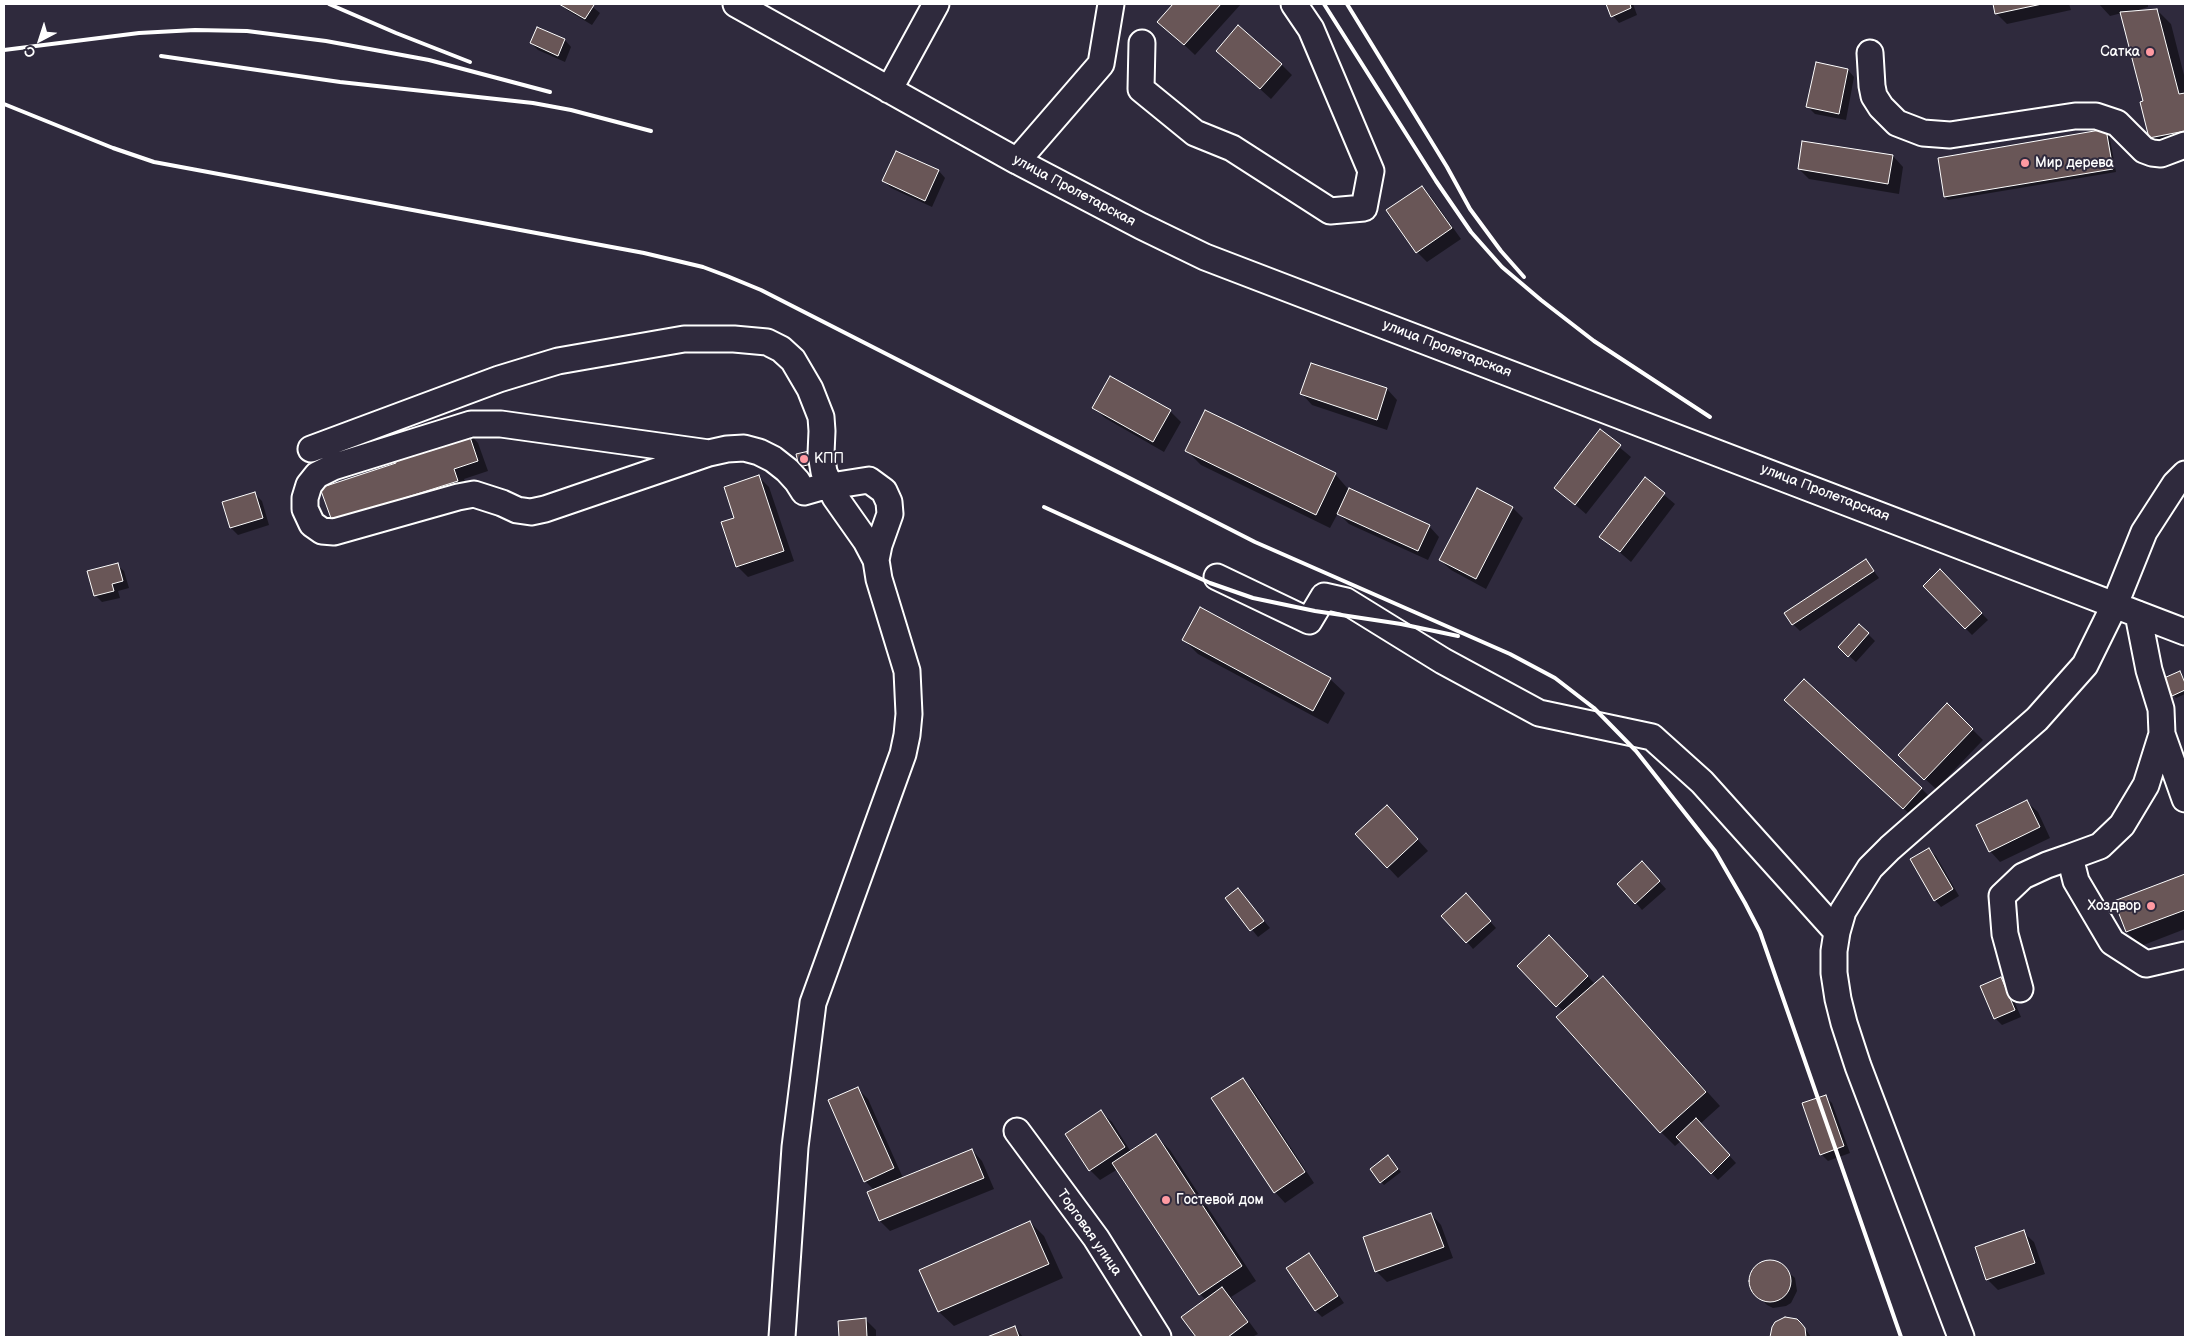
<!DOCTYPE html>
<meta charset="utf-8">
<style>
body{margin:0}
#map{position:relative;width:2189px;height:1341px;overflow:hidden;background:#2f2a3d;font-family:"Balsamiq Sans",sans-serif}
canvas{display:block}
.frame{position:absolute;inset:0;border:5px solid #fff;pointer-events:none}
.north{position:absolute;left:15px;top:15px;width:50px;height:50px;-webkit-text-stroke:4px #2f2a3d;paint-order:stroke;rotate:220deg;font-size:14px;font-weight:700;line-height:20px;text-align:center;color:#fff}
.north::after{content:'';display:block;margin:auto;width:18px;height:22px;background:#fff;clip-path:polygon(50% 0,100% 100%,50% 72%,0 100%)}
</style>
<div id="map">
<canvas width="2189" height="1341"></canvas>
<div class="frame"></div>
<div class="north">С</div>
</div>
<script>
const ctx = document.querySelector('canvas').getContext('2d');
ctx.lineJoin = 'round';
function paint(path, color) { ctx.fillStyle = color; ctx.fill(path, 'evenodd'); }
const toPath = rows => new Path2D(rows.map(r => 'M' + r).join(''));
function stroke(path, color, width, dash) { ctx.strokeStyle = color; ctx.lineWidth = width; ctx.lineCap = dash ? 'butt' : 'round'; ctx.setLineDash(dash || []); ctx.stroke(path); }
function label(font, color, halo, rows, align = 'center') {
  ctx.font = font + ' "Balsamiq Sans",sans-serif'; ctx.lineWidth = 4; ctx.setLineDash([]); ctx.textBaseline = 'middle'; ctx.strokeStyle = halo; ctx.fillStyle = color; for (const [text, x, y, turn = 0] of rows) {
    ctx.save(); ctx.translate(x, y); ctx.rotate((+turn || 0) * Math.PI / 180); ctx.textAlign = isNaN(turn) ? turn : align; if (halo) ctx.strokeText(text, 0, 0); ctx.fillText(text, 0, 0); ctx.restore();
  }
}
const shadow = toPath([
 [560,4,589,4,600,13,592,25,567,10],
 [1174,4,1241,4,1195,55,1159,21],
 [1608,4,1633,4,1637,15,1619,23,1613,16],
 [1994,4,2069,4,2071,10,2007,24,1996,13],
 [2099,4,2148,4,2148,7,2133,12,2157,10,2171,24,2185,79,2185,147,2164,152,2150,138,2141,103,2145,102,2122,13,2110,16],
 [565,40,571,47,565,62,538,50,531,43],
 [1218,51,1281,64,1292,75,1271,99],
 [1848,70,1854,77,1846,120,1815,114,1808,107],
 [2106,131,2109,134,2116,172,1948,200,1945,197],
 [897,152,939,171,945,178,932,207,891,188,884,181],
 [1893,156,1903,167,1899,194,1809,179,1799,169],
 [1422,187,1432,198,1461,239,1427,262,1417,252],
 [1312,364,1387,389,1397,400,1387,430,1312,405,1302,394],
 [1094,408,1170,411,1181,422,1164,452,1105,418],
 [1600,431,1631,457,1586,514,1556,488],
 [468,432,478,443,488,471,464,479,468,491,343,531,398,464],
 [1187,451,1335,474,1349,490,1429,526,1439,537,1428,560,1349,524,1338,513,1330,528,1201,465],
 [798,455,814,467,803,469,800,466],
 [759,477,769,487,794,561,748,577,737,566,736,518],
 [1645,479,1675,504,1631,562,1601,536],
 [255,494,262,501,269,525,238,535,231,528],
 [1513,508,1523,518,1486,589,1451,570,1440,560],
 [1866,561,1879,578,1800,631,1793,624],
 [117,565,124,571,129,588,118,591,120,598,102,602,95,595],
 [1940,571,1988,620,1972,635,1924,586],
 [1868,634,1875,641,1856,662,1839,647],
 [1184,640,1330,679,1345,693,1328,724,1198,654],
 [2180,672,2185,681,2185,694,2176,698,2173,695],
 [1797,710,1921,788,1932,799,1914,818],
 [1972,729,1983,740,1936,789,1910,765],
 [2027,802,2038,812,2050,838,2000,862,1990,851],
 [1397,817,1428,851,1398,878,1357,834],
 [1929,850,1936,856,1959,896,1941,907,1935,900],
 [1649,870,1666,889,1642,910,1636,903],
 [2185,876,2185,929,2141,946,2127,932,2116,902],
 [1238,890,1270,928,1258,937,1227,899],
 [1472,902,1496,928,1473,949,1467,942],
 [1549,937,1595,984,1617,992,1720,1106,1700,1124,1736,1163,1718,1180,1681,1141,1675,1146,1661,1132,1558,1018,1564,1012,1519,966],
 [2000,978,2007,985,2021,1017,2002,1025,1995,1018],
 [1243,1079,1253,1090,1314,1183,1285,1203,1275,1192],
 [857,1088,868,1099,903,1178,972,1150,982,1161,994,1189,890,1231,880,1221,868,1193,874,1190,865,1181],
 [1825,1096,1832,1103,1850,1153,1828,1161,1821,1154],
 [1101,1112,1112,1122,1131,1152,1156,1136,1170,1150,1256,1281,1231,1297,1258,1334,1252,1337,1198,1337,1183,1317,1206,1300,1200,1294,1118,1169,1100,1180,1090,1170],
 [1391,1160,1401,1172,1384,1185,1381,1182],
 [1431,1214,1441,1225,1453,1258,1387,1282,1376,1271],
 [1030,1222,1044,1236,1063,1278,954,1326,939,1312,921,1270],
 [2023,1232,2034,1242,2045,1274,1998,1290,1987,1279],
 [1308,1254,1315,1261,1344,1303,1322,1317,1316,1311,1287,1268],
 [1764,1262,1777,1262,1795,1278,1797,1291,1791,1303,1786,1306,1773,1308,1767,1305,1751,1288,1751,1275,1754,1269],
 [865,1319,876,1330,876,1337,840,1337,839,1322],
 [1015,1327,1023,1337,991,1337],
 [1804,1327,1811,1337,1772,1337,1773,1328]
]);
const building = toPath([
 [559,4,592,4,594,5,585,19,559,4],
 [1173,4,1221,4,1184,45,1157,22,1173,4],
 [1606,4,1630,4,1631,8,1611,17,1606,4],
 [1993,4,2042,4,1995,14,1993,4],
 [2157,9,2179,94,2185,93,2185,131,2149,138,2140,102,2143,101,2120,12,2157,9],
 [1238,25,1282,64,1260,89,1216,51,1238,25],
 [537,27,565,39,558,56,530,43,537,27],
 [1816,62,1848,69,1839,114,1806,107,1816,62],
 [2106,129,2113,169,1944,197,1938,158,2106,129],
 [1802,141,1893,155,1888,184,1798,169,1802,141],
 [896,151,939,170,925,201,882,181,896,151],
 [1422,186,1452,228,1416,253,1386,210,1422,186],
 [1311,363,1387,388,1377,420,1300,394,1311,363],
 [1110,376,1171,410,1153,442,1092,408,1110,376],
 [1205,410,1336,473,1316,515,1185,451,1205,410],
 [1600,429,1621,445,1575,505,1554,488,1600,429],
 [468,431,478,461,454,469,458,481,332,521,320,488,396,463,393,453,468,431],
 [809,451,812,464,799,467,796,454,809,451],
 [759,475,784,551,736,567,721,522,734,518,724,487,759,475],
 [1645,477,1665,493,1620,552,1599,537,1645,477],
 [1349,488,1430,525,1418,551,1337,514,1349,488],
 [1477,488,1513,507,1476,579,1439,560,1477,488],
 [255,492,263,518,230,528,222,502,255,492],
 [1866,559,1874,571,1792,625,1784,613,1866,559],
 [118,563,123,581,112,584,114,591,94,596,87,571,118,563],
 [1940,569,1982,613,1965,629,1923,586,1940,569],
 [1200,607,1331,678,1313,711,1182,640,1200,607],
 [1859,624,1869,633,1848,657,1838,647,1859,624],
 [2180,671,2185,683,2185,690,2172,696,2164,678,2180,671],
 [1804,679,1922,788,1903,809,1784,700,1804,679],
 [1947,703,1973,729,1924,780,1898,755,1947,703],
 [2027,800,2040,827,1989,852,1976,825,2027,800],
 [1387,805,1418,839,1387,868,1355,834,1387,805],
 [1929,848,1953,889,1934,901,1910,859,1929,848],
 [1642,861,1660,881,1635,904,1617,884,1642,861],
 [2185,874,2185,910,2126,932,2114,901,2185,874],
 [1238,888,1264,921,1250,931,1225,898,1238,888],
 [1466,893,1491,921,1466,943,1441,916,1466,893],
 [1549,935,1588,976,1556,1007,1517,966,1549,935],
 [1603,976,1706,1092,1660,1133,1556,1017,1603,976],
 [2001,977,2015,1010,1994,1019,1980,986,2001,977],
 [1243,1078,1305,1172,1274,1193,1211,1098,1243,1078],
 [858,1087,894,1168,864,1182,828,1100,858,1087],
 [1826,1095,1844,1146,1820,1155,1802,1103,1826,1095],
 [1101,1110,1125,1147,1089,1171,1065,1134,1101,1110],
 [1696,1118,1730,1155,1711,1174,1676,1137,1696,1118],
 [1156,1134,1242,1266,1199,1295,1112,1163,1156,1134],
 [972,1149,984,1178,879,1221,867,1192,972,1149],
 [1388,1155,1398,1169,1380,1183,1370,1169,1388,1155],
 [1431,1213,1444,1247,1375,1272,1363,1237,1431,1213],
 [1030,1221,1049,1264,938,1312,919,1270,1030,1221],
 [2024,1230,2035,1263,1986,1280,1975,1247,2024,1230],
 [1309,1253,1338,1296,1315,1311,1286,1268,1309,1253],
 '1749 1281a21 21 0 1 1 42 0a21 21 0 1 1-42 0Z',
 [1222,1287,1248,1322,1228,1337,1196,1337,1181,1317,1222,1287],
 [1785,1317,1797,1319,1801,1323,1805,1328,1806,1337,1770,1337,1772,1327,1775,1322,1785,1317],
 [866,1318,867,1337,839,1337,838,1321,866,1318],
 [1015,1326,1019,1337,987,1337,1015,1326]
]);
const minor = toPath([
 [736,4,1017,161,1141,226,1205,257,2185,632],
 [1142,43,1141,89,1195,133,1232,148,1330,211,1364,208,1371,171,1311,29,1294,4],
 [1870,53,1872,86,1874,96,1881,107,1897,123,1923,133,1950,135,2075,116,2096,116,2117,123,2144,150,2152,153,2161,154,2185,145],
 [889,90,936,4],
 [1017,161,1101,64,1111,4],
 [311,449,499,379,558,361,684,339,734,339,767,342,781,349,793,360,810,389,821,417,822,431,821,454,824,472,835,497,866,541,876,560],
 [709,453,501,424,471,424,333,467,317,475,309,485,305,498,305,509,312,524,322,531,334,532,458,497,474,494,502,503,517,510,531,512,545,509,709,453,727,449,744,448,759,452,773,459,787,470,797,481,804,492,818,488,869,480,884,491,889,502,890,514,879,545,876,560,879,579,907,671,909,714,907,735,903,754,813,1003,795,1147,782,1337],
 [1217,577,1309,621,1324,596,1346,601,1443,661,1539,713,1652,737,1702,782,1837,932],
 [2138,614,2149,670,2161,709,2162,734,2185,799],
 [2162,734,2146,785,2122,825,2100,846,2070,857,2076,881,2112,942,2146,964,2185,955],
 [2020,989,2005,934,2002,896,2023,876,2047,865,2070,857],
 [1017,1131,1096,1238,1158,1337],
 [1961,1337,1858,1066,1844,1023,1838,999,1834,973,1834,951,1837,932,1843,911,1870,868,1890,848,2037,719,2085,665,2115,604,2144,532,2175,484,2185,474]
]);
const rail = toPath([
 [329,4,396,33,470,62],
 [1324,4,1436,181,1471,232,1502,267,1541,300,1594,341,1710,417],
 [1347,4,1447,167,1470,209,1501,251,1524,277],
 [4,50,139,33,195,30,247,31,326,41,429,60,550,92],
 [161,56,340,82,533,103,571,110,651,131],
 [4,104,113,148,154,162,644,253,703,267,727,276,761,290,1255,542,1510,654,1555,678,1594,708,1636,751,1715,851,1745,903,1760,932,1901,1337],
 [1044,507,1210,583,1253,598,1315,611,1401,624,1458,636]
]);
const markers = [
 [2150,52,5,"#ff9aa2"],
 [2025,163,5,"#ff9aa2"],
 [804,459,5,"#ff9aa2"],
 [2151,906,5,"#ff9aa2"],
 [1166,1200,5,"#ff9aa2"]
];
const poiNames = [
 ["Сатка",2140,52,"right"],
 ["Мир дерева",2035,163],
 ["КПП",814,459],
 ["Хоздвор",2141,906,"right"],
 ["Гостевой дом",1176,1200]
];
const streetNames = [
 ["улица Пролетарская",1074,191,28],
 ["улица Пролетарская",1447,349,21],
 ["улица Пролетарская",1825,493,21],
 ["Торговая улица",1089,1233,55]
];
paint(shadow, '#0007');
paint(building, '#695657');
stroke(building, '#fff', 1);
stroke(minor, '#fff', 29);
stroke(minor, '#2f2a3d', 25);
stroke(rail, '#fff', 4);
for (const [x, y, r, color] of markers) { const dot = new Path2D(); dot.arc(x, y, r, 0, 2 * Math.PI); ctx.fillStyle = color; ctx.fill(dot); stroke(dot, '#2f2a3d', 2); }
label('14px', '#fff', '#2f2a3d', poiNames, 'left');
label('14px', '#fff', '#2f2a3d', streetNames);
</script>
